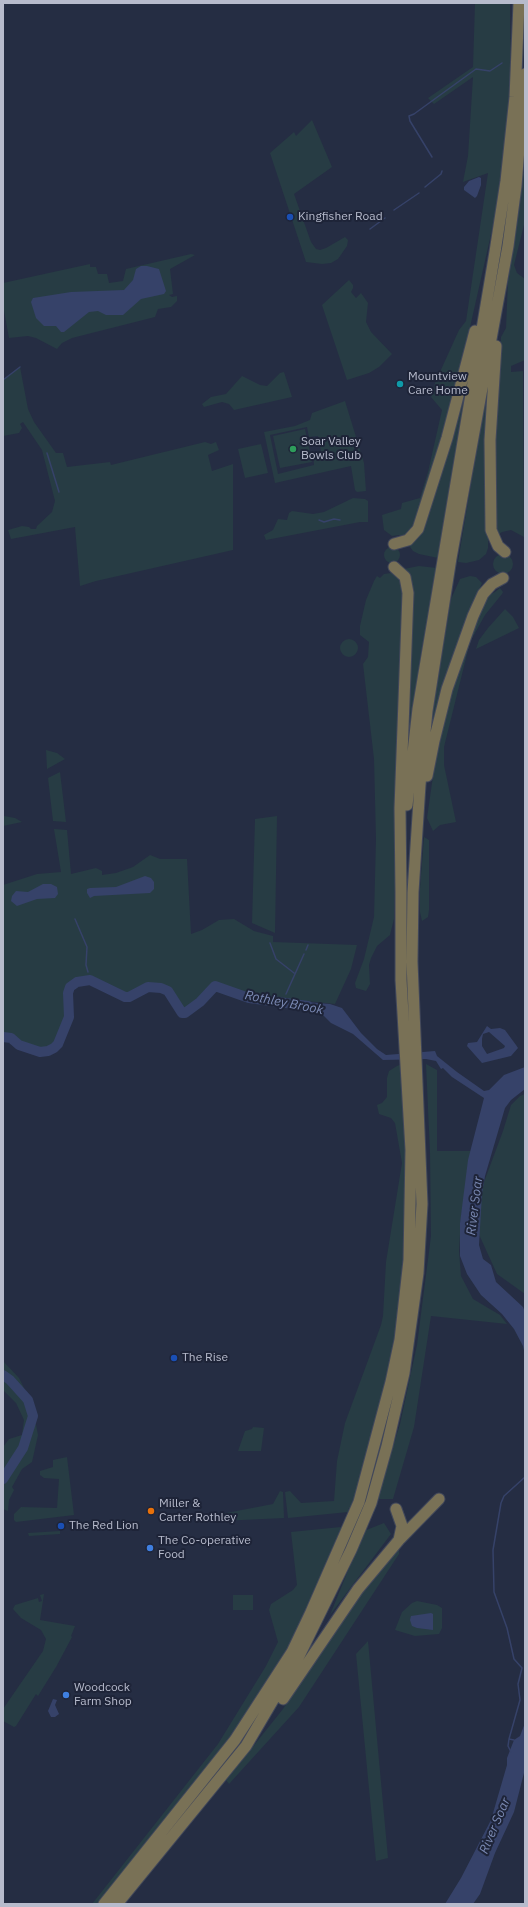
<!DOCTYPE html>
<style>
body{margin:0}
#map{position:relative;width:528px;height:1907px;overflow:hidden;background:#252d43;font-family:"IBM Plex Sans",sans-serif}
canvas{display:block}
.frame{position:absolute;inset:0;border:4px solid #b7bbcc;pointer-events:none}
</style>
<div id="map">
<canvas width="528" height="1907"></canvas>
<div class="frame"></div>
</div>
<script>
const ctx = document.querySelector('canvas').getContext('2d');
ctx.lineJoin = 'round';
function paint(path, color) { ctx.fillStyle = color; ctx.fill(path, 'evenodd'); }
const toPath = rows => new Path2D(rows.map(r => 'M' + r).join(''));
function stroke(path, color, width, dash) { ctx.strokeStyle = color; ctx.lineWidth = width; ctx.lineCap = dash ? 'butt' : 'round'; ctx.setLineDash(dash || []); ctx.stroke(path); }
function label(font, color, halo, rows, align = 'center') {
  ctx.font = font + ' "IBM Plex Sans",sans-serif'; ctx.lineWidth = 4; ctx.setLineDash([]); ctx.textBaseline = 'middle'; ctx.strokeStyle = halo; ctx.fillStyle = color; for (const [text, x, y, turn = 0] of rows) {
    ctx.save(); ctx.translate(x, y); ctx.rotate((+turn || 0) * Math.PI / 180); ctx.textAlign = isNaN(turn) ? turn : align; if (halo) ctx.strokeText(text, 0, 0); ctx.fillText(text, 0, 0); ctx.restore();
  }
}
const green = toPath([
 [475,3,510,3,511,97,503,181,459,376,443,437,414,525,403,537,400,535,392,536,384,530,382,515,401,509,402,503,420,498,428,472,442,410,431,397,435,383,459,330,466,321,488,173,463,182,468,156,473,77,434,104,428,98,473,67],
 [312,120,332,167,294,194,311,242,316,249,320,250,326,248,345,237,348,240,347,246,338,259,331,263,322,264,306,262,270,153,294,132,296,136],
 [521,173,525,173,525,221,514,265,517,273,525,279,525,360,511,366,511,372,523,371,524,537,511,530,502,532,499,534,497,531,493,482,501,337,506,328,508,280],
 [191,254,195,255,170,269,173,294,169,295,172,297,177,296,177,301,171,307,158,309,155,317,72,338,62,343,57,349,36,338,28,336,9,338,3,305,3,283,90,264,90,267,96,267,98,274,107,274,109,283,123,281,126,269],
 [349,280,353,285,353,288,351,292,356,298,361,293,368,303,366,322,371,332,392,354,379,367,369,373,347,380,322,305],
 [20,367,28,409,34,422,56,453,63,453,67,467,110,462,111,465,205,442,211,444,216,442,219,450,208,455,212,471,233,464,233,550,96,581,80,586,75,527,11,539,8,530,22,526,29,527,31,529,36,529,37,526,52,512,55,501,42,450,23,422,20,424,22,428,19,433,3,436,3,380],
 [469,370,471,371,438,558,419,554,413,551,408,544],
 [284,372,292,397,234,410,229,404,222,402,204,407,202,404,211,397,226,394,242,376,260,385,267,386,280,373],
 [492,379,488,548,486,554,479,560,466,563,458,562,488,380],
 [345,401,364,463,366,491,357,492,355,490,351,466,275,483,264,432,295,426,310,420,312,413],
 [307,427,309,437,318,436,321,451,313,453,314,465,278,474,270,435],
 [305,429,312,462,280,468,273,436],
 [261,444,268,473,245,478,238,449],
 [353,498,365,499,368,501,368,522,360,522,266,540,264,535,273,530,278,519,287,520,289,513,292,511,313,514,324,512],
 '384 555a8 8 0 1 1 16 0a8 8 0 1 1-16 0Z',
 '493 564a10 10 0 1 1 20 0a10 10 0 1 1-20 0Z',
 [419,566,437,568,420,659,409,757,405,757,404,569],
 [391,573,396,575,400,581,403,598,394,919,390,935,377,946,371,958,369,965,370,984,366,991,356,988,355,983,364,959,374,917,376,839,374,759,363,664,368,657,369,642,360,635,360,626,366,600,374,581,377,576,380,578,384,574],
 [470,576,476,577,482,583,463,628,444,684,427,759,433,703,434,704,451,599,460,579],
 [500,588,503,592,502,594,485,615,470,642,444,747,444,765,456,822,440,825,433,831,427,818,435,762,456,676,484,603,489,595,495,592],
 [505,609,513,617,519,628,476,649,479,640,488,628],
 '340 648a9 9 0 1 1 18 0a9 9 0 1 1-18 0Z',
 [46,750,57,753,65,759,47,769],
 [60,772,66,822,53,821,48,778],
 [4,816,15,818,22,822,3,826],
 [277,816,275,933,252,923,255,819],
 [54,829,67,830,71,874,96,868,102,871,102,875,116,873,133,867,150,855,160,859,187,859,191,934,202,930,219,920,234,919,254,931,273,936,273,942,357,945,351,969,335,1004,296,1000,293,1002,253,996,212,985,201,999,182,1013,170,995,163,988,154,986,129,997,122,996,93,981,81,981,72,985,69,992,69,1017,58,1044,48,1051,39,1051,17,1043,11,1038,3,1037,3,885,37,874,61,872],
 [424,837,429,840,429,910,428,917,422,921,420,912,420,888],
 [402,1064,407,1120,407,1246,392,1362,352,1508,349,1508,348,1512,288,1518,285,1492,290,1491,301,1503,334,1501,337,1461,345,1423,381,1325,383,1316,386,1262,402,1163,395,1123,391,1118,379,1114,377,1105,382,1103,387,1097,387,1078,389,1071,397,1066],
 [426,1064,437,1070,437,1151,471,1151,461,1218,459,1251,461,1276,473,1299,500,1315,507,1324,431,1316,414,1427,393,1499,377,1499,400,1424,417,1345,431,1236,430,1153],
 [525,1094,525,1294,497,1274,471,1217,503,1131,511,1105,520,1096],
 [3,1361,19,1378,32,1404,38,1435,32,1462,22,1469,12,1487,14,1490,9,1500,8,1511,3,1509,3,1447,9,1439,22,1435,24,1420,16,1403,3,1390],
 [253,1427,264,1428,261,1451,238,1451,245,1431,252,1429],
 [67,1457,74,1515,16,1522,14,1520,14,1514,21,1507,57,1508,59,1479,44,1478,40,1475,40,1471,53,1467,53,1460],
 [280,1491,283,1492,284,1518,221,1521,221,1514,273,1504],
 [384,1523,391,1534,330,1615,364,1531],
 [341,1527,344,1530,288,1649,231,1738,98,1904,92,1904,218,1744,266,1666,278,1642,269,1610,271,1604,293,1590,297,1585,291,1532],
 [60,1531,60,1534,29,1536,28,1533],
 [399,1545,399,1554,299,1707,229,1784,226,1780,283,1709,343,1616],
 [44,1594,40,1620,75,1626,71,1636,72,1637,56,1667,38,1696,36,1694,16,1726,14,1727,3,1721,3,1709,43,1651,46,1639,41,1630,21,1618,13,1609,15,1605,38,1598,39,1602,42,1601,40,1595],
 [233,1595,253,1595,253,1610,233,1610],
 [417,1601,437,1605,442,1608,442,1628,439,1634,415,1636,395,1630,402,1612,412,1603],
 [368,1641,388,1858,376,1861,356,1654]
]);
const water = toPath([
 [479,177,481,178,481,185,477,196,475,198,464,190,464,187,469,181],
 [141,266,147,266,159,269,166,291,164,294,141,299,123,315,106,315,98,311,89,312,64,332,61,332,56,326,44,326,36,318,31,302,33,298,71,292,124,290,133,280,136,269],
 [145,876,151,878,154,882,154,889,150,893,94,896,90,898,87,893,87,889,90,888,116,887],
 [43,884,51,884,57,887,58,894,55,898,37,899,17,906,11,901,12,896,16,891,28,892],
 [295,1001,330,1004,342,1008,361,1033,377,1049,386,1055,435,1051,437,1056,457,1072,484,1091,489,1090,504,1075,525,1067,525,1089,511,1100,505,1108,485,1176,482,1194,479,1245,483,1259,491,1265,496,1282,523,1307,525,1312,525,1355,523,1346,514,1329,502,1314,481,1295,467,1274,460,1256,460,1223,468,1160,484,1098,452,1077,443,1068,441,1069,436,1061,426,1059,383,1060,353,1034,331,1023,321,1013,311,1008,295,1006],
 [487,1026,491,1029,500,1028,505,1030,516,1045,518,1048,511,1056,482,1063,467,1046,468,1043,477,1042],
 [489,1032,505,1046,504,1048,487,1054,482,1046,482,1039,483,1034],
 [431,1613,433,1614,433,1630,417,1628,412,1626,410,1620,411,1616],
 [53,1699,57,1700,55,1705,59,1714,55,1717,51,1717,48,1711],
 [525,1723,525,1769,514,1812,495,1853,480,1894,473,1904,445,1904,461,1878,491,1820,507,1765,507,1758,514,1740,520,1736]
]);
const stream = toPath([
 [432,157,410,121,409,116,414,114,476,69,490,71,502,63],
 [425,187,441,174,442,171],
 [394,210,419,193],
 [370,229,385,218],
 [3,380,20,367],
 [47,453,59,492],
 [319,520,324,522,334,519,340,520],
 [75,919,87,947,86,965,88,972],
 [270,943,276,959,294,973],
 [306,950,308,945],
 [90,976,93,981],
 [286,994,304,954],
 [509,1739,514,1740],
 [511,1752,508,1746,509,1739,520,1700,518,1684,522,1668,514,1659,507,1628,494,1592,493,1550,501,1503,504,1496,525,1477]
]);
const river = toPath([
 [3,1037,11,1038,19,1045,40,1052,48,1051,54,1048,58,1044,69,1017,68,993,70,987,77,982,90,980,125,997,129,997,148,987,161,988,168,991,182,1013,185,1013,200,1002,215,986,249,998,308,1006],
 [3,1375,10,1380,28,1400,33,1416,23,1448,3,1479]
]);
const highway = toPath([
 [496,346,490,440,491,530,498,546,505,552],
 [394,544,408,540,418,529,447,438,475,331],
 [427,776,434,741,447,689,473,616,483,594,492,584,503,578],
 [407,805,418,709,495,252,506,181,515,97,519,3],
 [400,1539,439,1499],
 [283,1699,358,1589,399,1540,402,1526,396,1509],
 [104,1904,235,1740,292,1652,311,1612,359,1502,391,1382,400,1340,409,1260,411,1150,401,980,401,892,400,808,408,593,405,577,394,567],
 [117,1904,246,1746,299,1656,351,1550,371,1503,387,1446,404,1373,418,1273,422,1204,412,962,413,892,420,785,427,711,451,558,508,246,516,186,525,74]
]);
const markers = [
 [290,217,4,"#1a4fb4"],
 [400,384,4,"#0f9aa8"],
 [293,449,4,"#2e9e5b"],
 [174,1358,4,"#1a4fb4"],
 [151,1511,4,"#e8710a"],
 [61,1526,4,"#1a4fb4"],
 [150,1548,4,"#3f7fe0"],
 [66,1695,4,"#3f7fe0"]
];
const poiNames = [
 ["Kingfisher Road",298,217],
 ["Mountview",408,377],
 ["Care Home",408,391],
 ["Soar Valley",301,442],
 ["Bowls Club",301,456],
 ["The Rise",182,1358],
 ["Miller &",159,1504],
 ["Carter Rothley",159,1518],
 ["The Red Lion",69,1526],
 ["The Co-operative",158,1541],
 ["Food",158,1555],
 ["Woodcock",74,1688],
 ["Farm Shop",74,1702]
];
const waterNames = [
 ["Rothley Brook",284,1003,11],
 ["River Soar",475,1206,-83],
 ["River Soar",495,1826,-67]
];
paint(green, '#273c44');
paint(water, '#364269');
stroke(stream, '#364269', 1.5);
stroke(river, '#364269', 10);
stroke(highway, '#41475a', 13);
stroke(highway, '#797156', 11);
for (const [x, y, r, color] of markers) { const dot = new Path2D(); dot.arc(x, y, r, 0, 2 * Math.PI); ctx.fillStyle = color; ctx.fill(dot); stroke(dot, '#1e2438', 1.5); }
label('12px', '#b7bbcc', '#1e2438', poiNames, 'left');
label('italic 13px', '#7c8bb5', '#1e2438', waterNames);
</script>
